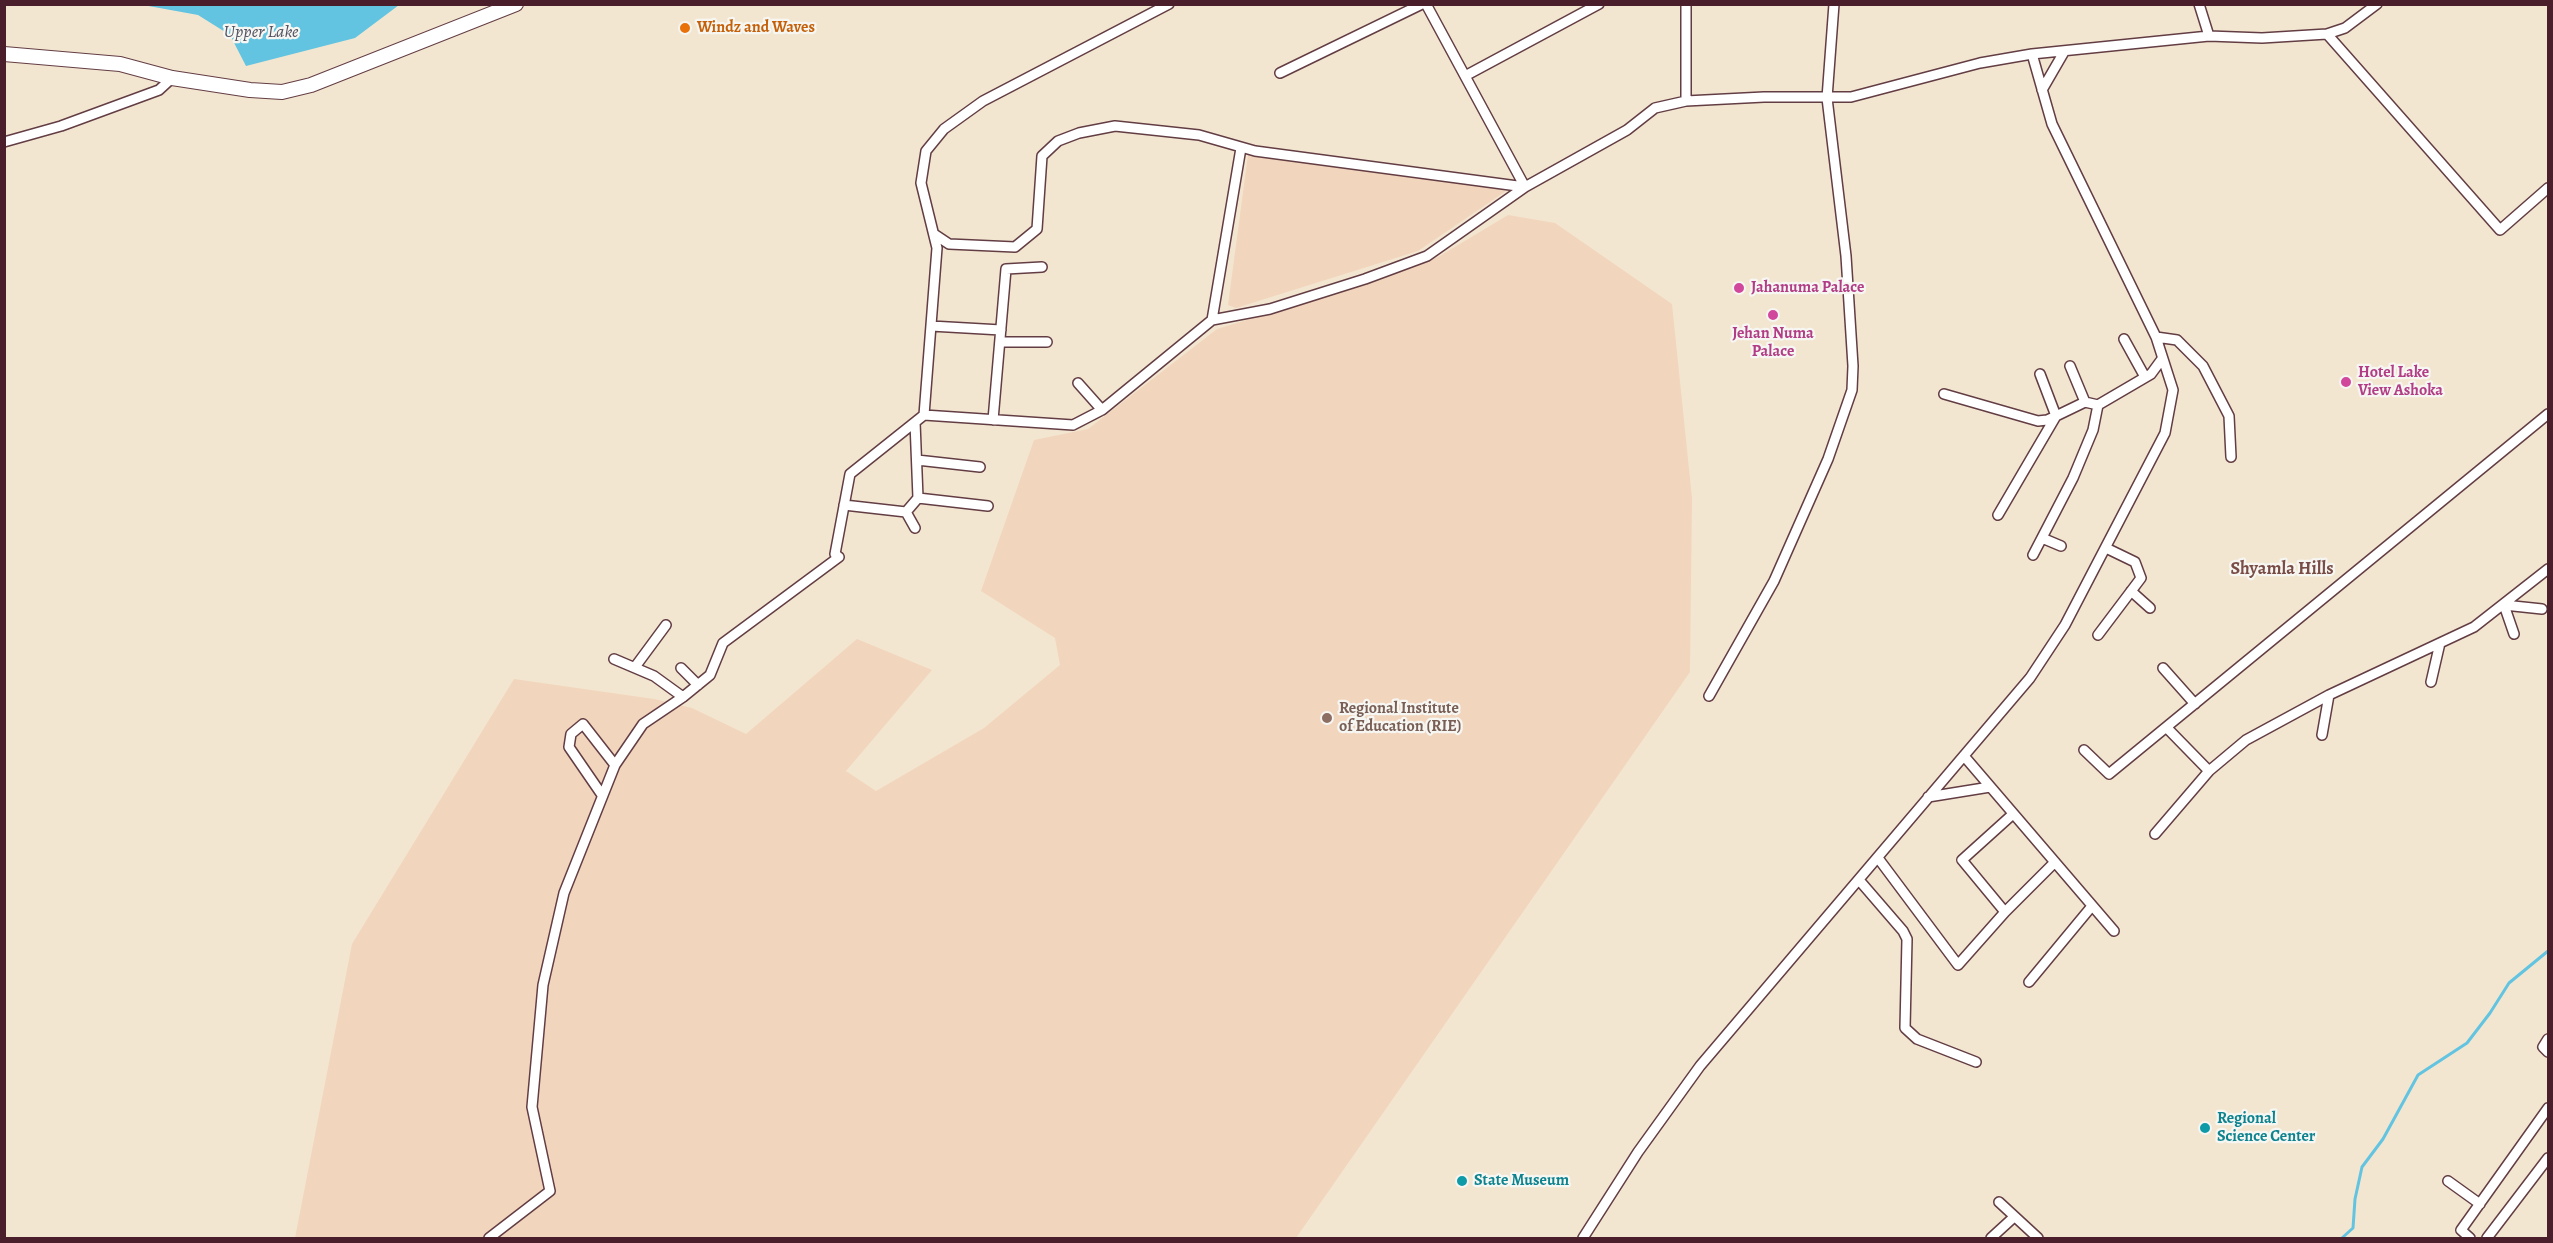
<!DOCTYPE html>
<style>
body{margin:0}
#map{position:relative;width:2553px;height:1243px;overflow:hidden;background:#f3e6d1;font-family:Alegreya,serif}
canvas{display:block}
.frame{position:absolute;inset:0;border:6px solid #4a1f2b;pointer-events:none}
</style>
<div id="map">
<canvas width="2553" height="1243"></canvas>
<div class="frame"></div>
</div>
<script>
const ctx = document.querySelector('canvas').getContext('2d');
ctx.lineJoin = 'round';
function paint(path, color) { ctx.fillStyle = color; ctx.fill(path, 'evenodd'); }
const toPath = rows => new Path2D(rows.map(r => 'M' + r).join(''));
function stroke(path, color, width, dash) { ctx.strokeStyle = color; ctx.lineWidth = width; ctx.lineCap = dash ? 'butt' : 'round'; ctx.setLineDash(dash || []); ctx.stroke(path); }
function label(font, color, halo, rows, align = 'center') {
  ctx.font = font + ' Alegreya,serif'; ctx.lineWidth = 4.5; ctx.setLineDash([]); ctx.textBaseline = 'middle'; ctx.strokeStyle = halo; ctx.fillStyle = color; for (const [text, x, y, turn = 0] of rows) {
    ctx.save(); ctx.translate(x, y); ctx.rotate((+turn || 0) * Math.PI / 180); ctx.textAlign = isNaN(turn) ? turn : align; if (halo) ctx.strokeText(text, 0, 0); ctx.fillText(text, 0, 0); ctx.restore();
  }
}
const built = toPath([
 [1248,155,1499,187,1506,191,1418,251,1236,308,1228,305],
 [1508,215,1555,223,1672,304,1692,498,1690,672,1296,1238,295,1238,352,944,514,679,654,699,692,708,746,734,857,639,932,670,846,771,876,791,984,728,1060,665,1055,638,981,591,1034,440,1088,429,1217,329,1379,280,1438,257]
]);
const water = toPath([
 [143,5,399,5,355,38,246,66,230,35,198,15]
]);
const stream = toPath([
 [2342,1238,2353,1228,2355,1199,2362,1167,2383,1139,2418,1075,2467,1043,2490,1013,2509,983,2548,951]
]);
const street = toPath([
 [1426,4,1525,187],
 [2199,4,2209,36],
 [2327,34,2500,230,2548,188],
 [1280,73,1422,4],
 [1465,76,1599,4],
 [2042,90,2064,52],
 [1686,101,1686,4],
 [4,142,61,126,159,90,172,78],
 [934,234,949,244,1015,247,1037,229,1042,156,1058,141,1079,133,1115,126,1199,135,1255,151,1525,187],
 [1212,320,1241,148],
 [931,326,1001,330],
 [2156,337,2177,340,2203,366,2229,416,2231,457],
 [2124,339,2145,377],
 [1000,342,1047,342],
 [2070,366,2085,402],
 [1078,383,1102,410],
 [1944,394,2038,421,2047,420,2056,416,2040,374],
 [924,415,937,248,921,183,926,151,944,129,983,101,1169,4],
 [993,420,1006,269,1042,267],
 [917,460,980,467],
 [918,498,988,506],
 [844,505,906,512,915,528],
 [906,512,918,498,915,422],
 [1998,515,2056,416,2085,402,2098,405,2151,374,2162,359],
 [2042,538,2061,546],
 [2033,555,2073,478,2093,430,2098,405],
 [2131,591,2150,608],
 [2514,634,2504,605,2542,609],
 [2098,635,2141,578,2135,562,2106,548],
 [614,659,654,676,683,697],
 [635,667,666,625],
 [681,668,698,685],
 [2163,668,2195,704],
 [2431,682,2440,643],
 [1709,696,1774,581,1828,459,1852,390,1853,366,1846,256,1827,98,1834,4],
 [2167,728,2209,771],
 [2322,735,2329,695],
 [2084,750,2109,774,2548,414],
 [1964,756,2114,931],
 [602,795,569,747,571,734,583,724,615,765],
 [1928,797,1990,787],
 [2155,834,2209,771,2246,740,2329,695,2474,627,2548,569],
 [1878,858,1958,965,2005,912,2055,862],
 [1859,880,1903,931,1907,939,1905,1028,1917,1039,1976,1062],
 [2005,912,1962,860,2013,814],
 [2029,982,2092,906],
 [2548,1039,2543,1047,2548,1052],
 [2448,1181,2480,1204],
 [1999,1202,2038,1238],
 [489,1238,550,1191,532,1107,543,985,564,893,615,765,643,724,683,697,710,675,723,643,839,557,835,554,850,474,924,415,1073,425,1102,410,1212,320,1270,309,1365,279,1427,256,1525,187,1627,130,1655,108,1686,101,1764,97,1851,97,1980,63,2032,54,2209,36,2262,38,2327,34,2345,28,2377,4],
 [1583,1238,1638,1152,1700,1066,2030,678,2065,625,2165,433,2173,390,2156,337,2052,124,2032,54],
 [1991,1238,2014,1217],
 [2470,1238,2461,1230,2548,1108],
 [2487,1238,2548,1158]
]);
const secondary = toPath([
 [4,54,120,64,172,78,250,90,282,92,311,85,516,4]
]);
const markers = [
 [685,28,6,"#e8710a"],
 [1739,288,6,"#d1479c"],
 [1773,315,6,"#d1479c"],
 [2346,382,6,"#d1479c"],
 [1327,718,6,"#8d6e63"],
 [2205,1128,6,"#0f9aa8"],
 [1462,1181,6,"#0f9aa8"]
];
const foodNames = [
 ["Windz and Waves",697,28]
];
const hotelNames = [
 ["Jahanuma Palace",1751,288],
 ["Jehan Numa",1773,334,"center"],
 ["Palace",1773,352,"center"],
 ["Hotel Lake",2358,373],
 ["View Ashoka",2358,391]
];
const educationNames = [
 ["Regional Institute",1339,709],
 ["of Education (RIE)",1339,727]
];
const cultureNames = [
 ["Regional",2217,1119],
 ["Science Center",2217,1137],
 ["State Museum",1474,1181]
];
const waterNames = [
 ["Upper Lake",261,33]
];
const neighbourhoodNames = [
 ["Shyamla Hills",2282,570]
];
paint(built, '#f2d5bd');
paint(water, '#62c4e0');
stroke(stream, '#62c4e0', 3);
stroke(street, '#633d44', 12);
stroke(secondary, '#633d44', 16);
stroke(street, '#fff', 9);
stroke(secondary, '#fff', 14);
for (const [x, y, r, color] of markers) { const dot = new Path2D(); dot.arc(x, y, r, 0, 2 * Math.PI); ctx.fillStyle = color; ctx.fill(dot); stroke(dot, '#f6f6f2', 2); }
label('bold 16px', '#c56008', '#f6f6f2', foodNames, 'left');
label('bold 16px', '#b23c85', '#f6f6f2', hotelNames, 'left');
label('bold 16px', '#785e54', '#f6f6f2', educationNames, 'left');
label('bold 16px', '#0d838f', '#f6f6f2', cultureNames, 'left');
label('italic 18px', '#515161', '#f6f6f2', waterNames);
label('bold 18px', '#7a4c46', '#f6f6f2', neighbourhoodNames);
</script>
